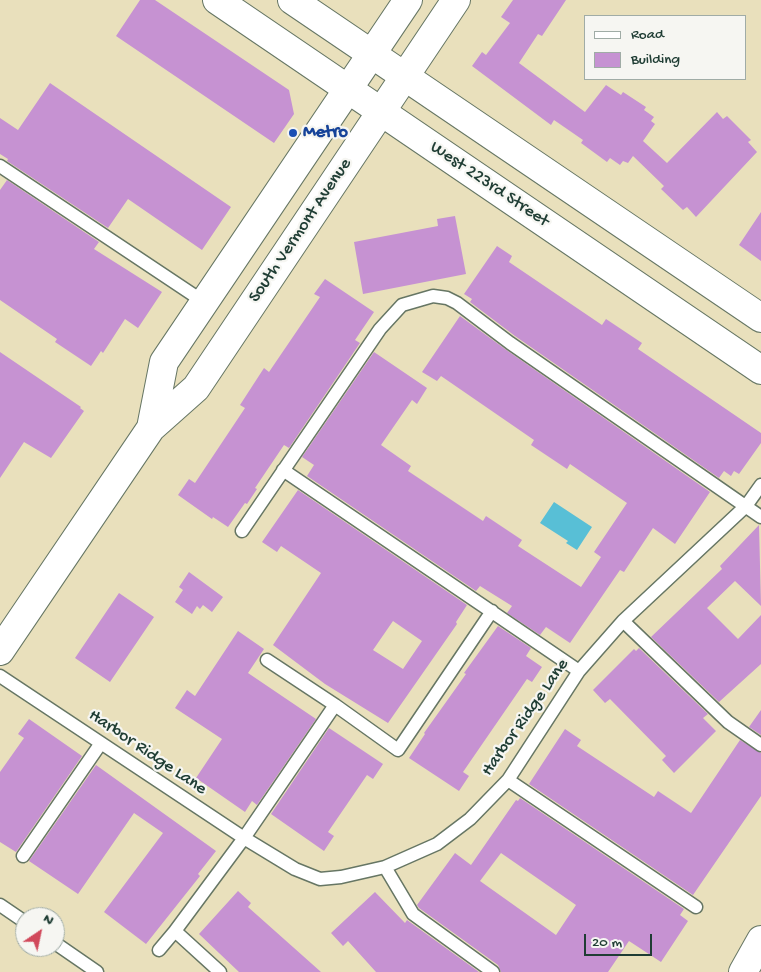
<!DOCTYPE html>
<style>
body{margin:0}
#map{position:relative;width:761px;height:972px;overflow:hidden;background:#e9e0bc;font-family:"Gochi Hand",sans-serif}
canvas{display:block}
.legend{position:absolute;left:584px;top:15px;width:162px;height:65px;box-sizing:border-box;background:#f6f6f2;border:1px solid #a0aca6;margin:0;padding:6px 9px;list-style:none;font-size:15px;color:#1f3d34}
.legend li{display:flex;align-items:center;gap:10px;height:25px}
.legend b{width:25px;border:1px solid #a0aca6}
.north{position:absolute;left:15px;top:907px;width:50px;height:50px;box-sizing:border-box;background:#f6f6f2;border:1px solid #a0aca6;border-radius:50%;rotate:34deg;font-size:14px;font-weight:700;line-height:20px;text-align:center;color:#1f3d34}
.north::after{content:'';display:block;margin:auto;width:18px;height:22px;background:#d1495b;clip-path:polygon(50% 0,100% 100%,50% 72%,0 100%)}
.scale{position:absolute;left:584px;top:934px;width:68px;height:22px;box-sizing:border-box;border:2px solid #1f3d34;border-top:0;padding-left:6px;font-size:15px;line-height:18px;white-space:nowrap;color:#1f3d34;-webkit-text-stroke:4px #f6f6f2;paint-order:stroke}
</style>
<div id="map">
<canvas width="761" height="972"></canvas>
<ul class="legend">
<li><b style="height:6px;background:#fff"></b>Road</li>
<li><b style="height:14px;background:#c692d2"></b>Building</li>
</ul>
<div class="north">N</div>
<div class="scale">20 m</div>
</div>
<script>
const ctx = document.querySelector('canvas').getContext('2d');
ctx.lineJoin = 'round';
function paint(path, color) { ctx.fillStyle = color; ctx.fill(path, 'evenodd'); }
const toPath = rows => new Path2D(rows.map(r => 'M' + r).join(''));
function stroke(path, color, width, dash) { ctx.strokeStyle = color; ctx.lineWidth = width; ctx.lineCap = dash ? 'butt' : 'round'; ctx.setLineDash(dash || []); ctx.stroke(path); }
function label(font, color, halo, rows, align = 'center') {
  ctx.font = font + ' "Gochi Hand",sans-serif'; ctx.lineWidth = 4.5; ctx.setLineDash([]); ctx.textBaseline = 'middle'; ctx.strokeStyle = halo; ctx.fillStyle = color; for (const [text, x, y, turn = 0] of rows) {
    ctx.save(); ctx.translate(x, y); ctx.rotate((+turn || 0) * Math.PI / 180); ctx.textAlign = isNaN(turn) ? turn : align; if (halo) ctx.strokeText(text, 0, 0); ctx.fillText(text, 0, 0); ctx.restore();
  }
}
const water = toPath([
 [554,502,592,527,577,550,566,543,568,541,540,523]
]);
const building = toPath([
 [140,0,155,0,289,90,294,114,274,143,116,36],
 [513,0,566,0,542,36,538,34,519,63,585,112,606,85,621,95,623,92,646,107,644,110,654,117,651,121,655,124,643,141,667,163,717,112,723,119,727,116,751,140,748,142,757,152,696,217,687,207,683,210,661,189,664,186,633,156,628,163,623,161,620,165,610,158,607,162,581,143,583,140,554,120,551,125,472,66,482,52,486,55,510,23,501,17],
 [50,83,231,207,202,250,128,199,108,228,7,161,8,159,0,154,0,118,18,130],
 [7,180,99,242,94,249,162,292,138,328,125,319,103,353,101,351,91,366,55,342,57,339,0,300,0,190],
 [761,212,761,261,739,245],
 [455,216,466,274,363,294,354,242,438,226,437,219],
 [497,246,512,256,509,262,602,325,606,319,642,343,638,349,761,433,761,443,739,474,734,471,731,476,724,471,719,478,515,336,470,302,472,299,464,294],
 [325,279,374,312,355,340,360,343,289,448,284,445,255,488,257,489,247,504,245,503,228,527,213,517,212,519,178,495,189,479,195,483,245,408,240,405,264,368,269,372,320,297,314,294],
 [460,316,505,349,710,492,675,544,653,528,624,572,620,570,570,643,546,627,540,635,507,613,512,606,480,586,476,591,307,476,314,465,302,457,374,352,427,388,417,404,412,400,381,445,411,466,408,471,483,521,486,516,522,540,518,546,581,587,601,557,594,552,627,503,570,464,567,469,531,445,534,440,441,376,437,381,422,372],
 [0,352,81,407,80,408,84,411,51,458,24,442,0,478],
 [298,490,467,605,456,622,457,624,388,723,325,684,273,645,321,573,281,546,277,552,262,542],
 [393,621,422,641,403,669,373,650],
 [759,525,761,606,735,581,707,608,738,639,761,615,761,664,719,702,651,637,722,569,720,566],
 [189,572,223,597,212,612,203,605,200,609,197,606,192,614,175,602,183,590,179,587],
 [119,593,154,617,110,682,75,658],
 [498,626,531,648,526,656,542,667,532,682,527,679,463,772,469,776,459,791,409,758,425,734,424,733,466,674,464,673],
 [238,631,264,649,248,673,316,719,257,805,252,801,245,812,196,778,222,739,175,708,187,690,195,696],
 [639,648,708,714,703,718,716,731,674,773,662,760,666,756,610,699,605,703,593,690,634,649,636,651],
 [761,710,761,735,749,727],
 [29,719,82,756,16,852,0,842,0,772,24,738,18,734],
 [329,728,383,764,373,779,367,775,328,832,334,836,324,851,271,814],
 [565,729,581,740,577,746,654,797,658,791,691,813,740,740,761,753,761,796,693,895,529,784],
 [96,765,216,851,198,874,200,876,146,944,104,912,163,833,134,813,78,894,29,861],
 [520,798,684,909,680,915,688,921,661,962,629,941,608,972,501,972,498,965,419,908,417,905,455,853,471,865,516,800,518,801],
 [501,853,576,905,556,935,480,881],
 [238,891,251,903,248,907,321,972,239,972,199,934],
 [375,892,405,923,407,920,479,972,376,972,348,941,343,946,331,933]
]);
const lane = toPath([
 [0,166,204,302],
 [283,470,579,671],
 [242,531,380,329,402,305,433,296,447,298,457,303,510,343,761,517],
 [623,621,728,722,761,745],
 [0,676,244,838,295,869,320,879,341,877,385,867,437,844,470,819,508,780,579,671,623,621,746,506,761,485],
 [335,705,398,750,492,611],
 [508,780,696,907],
 [23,856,101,743],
 [385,867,413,914,493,972],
 [0,905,25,922],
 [55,943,97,972],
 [159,950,175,931],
 [220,972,175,931,244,838,335,705,267,660]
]);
const secondary = toPath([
 [217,0,761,370],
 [292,0,761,318]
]);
const primary = toPath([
 [151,428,164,362,408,0],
 [0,651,151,428,196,388,456,0]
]);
const highway = toPath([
 [743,972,761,940]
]);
const markers = [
 [293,133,5,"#1a4fb4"]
];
const transitNames = [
 ["Metro",303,133]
];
const streetNames = [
 ["West 223rd Street",489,185,34],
 ["South Vermont Avenue",301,231,-56],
 ["Harbor Ridge Lane",526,718,-55],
 ["Harbor Ridge Lane",147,753,34]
];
paint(water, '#58bfd6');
paint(building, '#c692d2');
stroke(lane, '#667664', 15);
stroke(secondary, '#667664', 30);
stroke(primary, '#667664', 30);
stroke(highway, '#667664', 30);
stroke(lane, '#fff', 12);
stroke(secondary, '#fff', 28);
stroke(primary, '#fff', 28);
stroke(highway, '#fff', 28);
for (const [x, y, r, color] of markers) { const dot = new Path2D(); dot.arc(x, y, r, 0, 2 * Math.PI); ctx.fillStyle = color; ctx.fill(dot); stroke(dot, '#f6f6f2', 2); }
label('bold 18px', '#164399', '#f6f6f2', transitNames, 'left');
label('18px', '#1f3d34', '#f6f6f2', streetNames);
</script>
